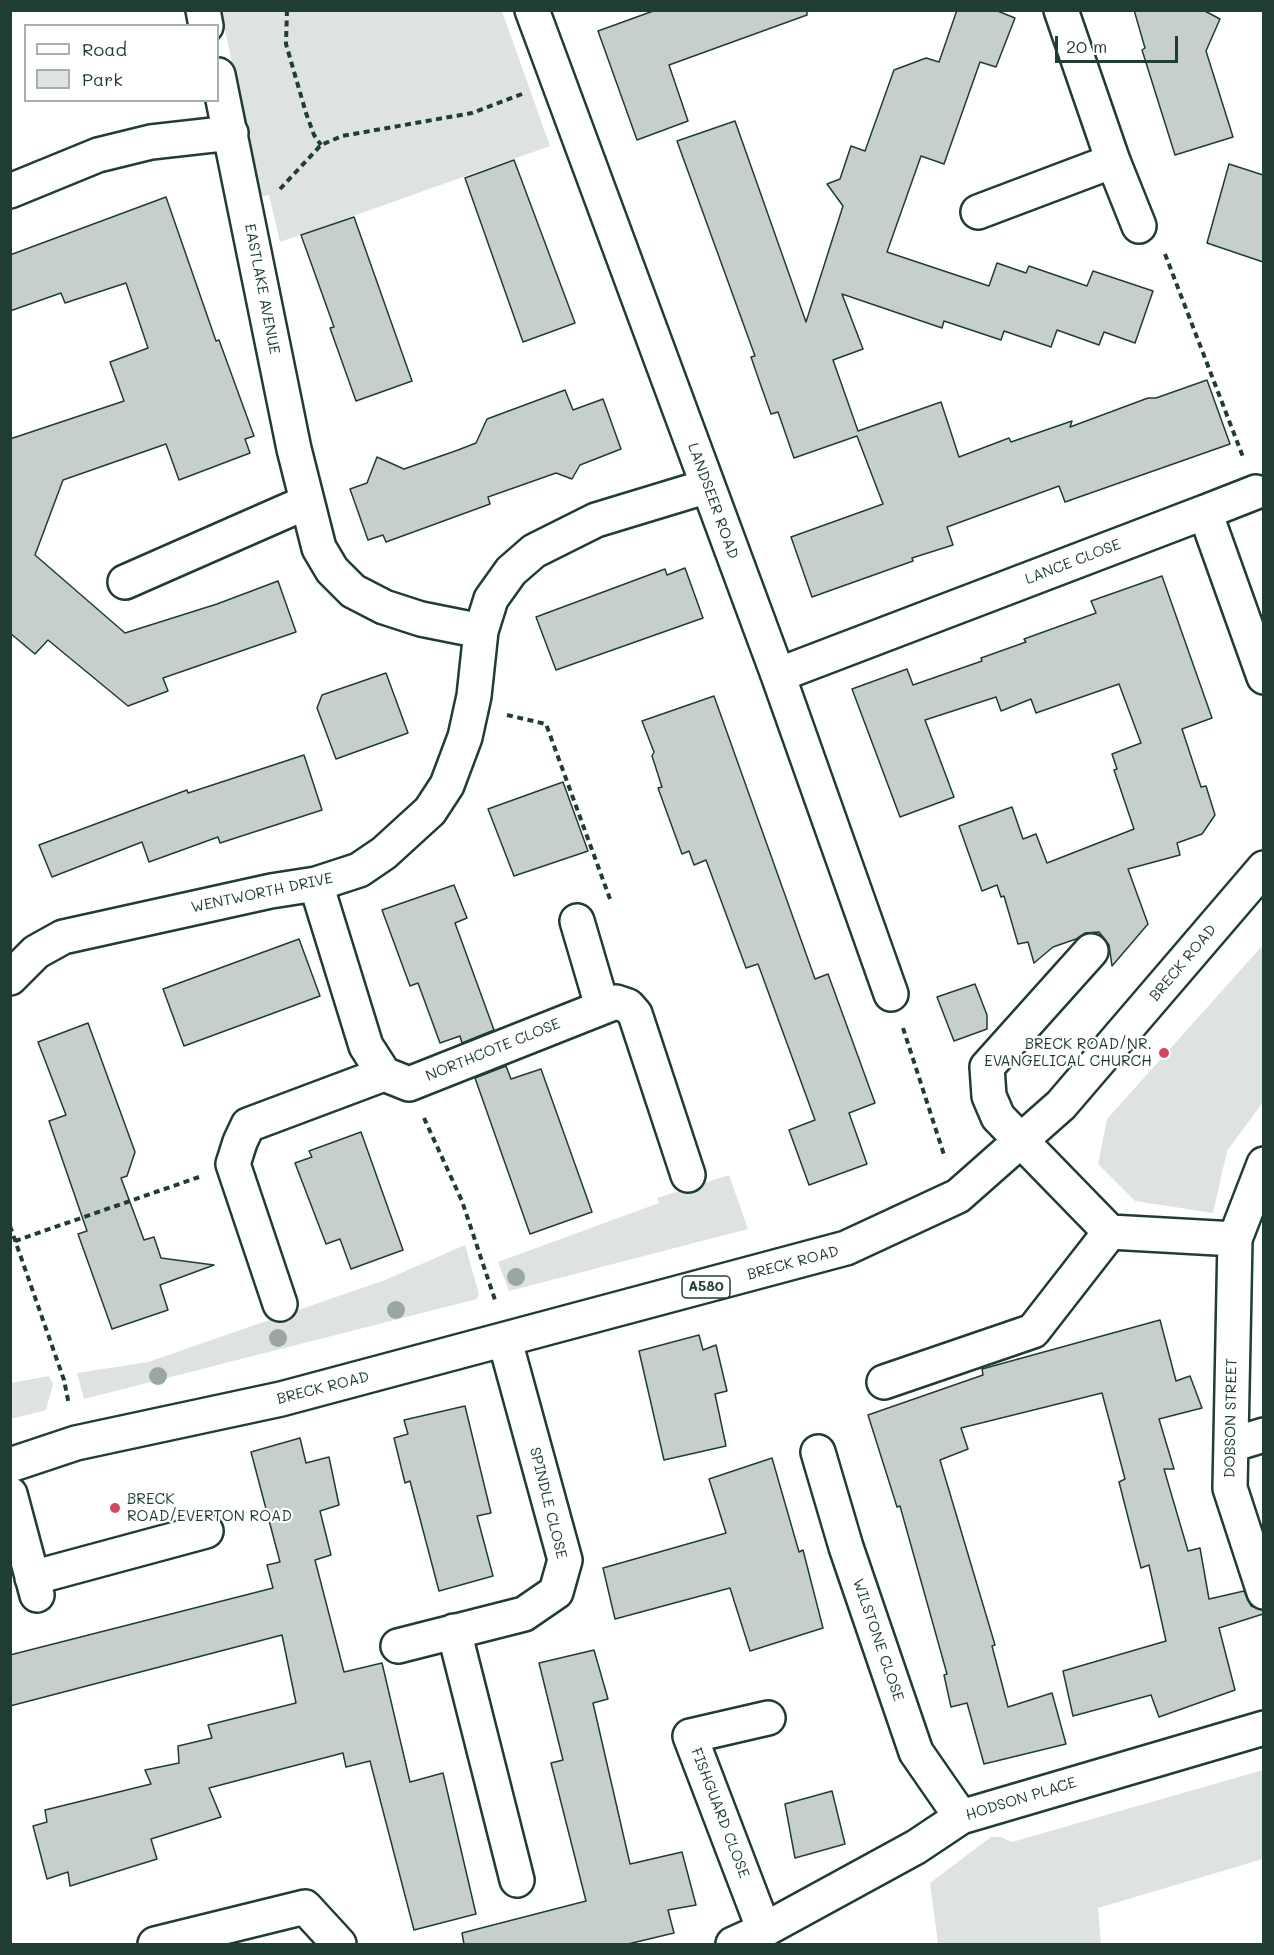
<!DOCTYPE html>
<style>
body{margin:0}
#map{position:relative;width:1274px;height:1955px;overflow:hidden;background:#fff;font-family:Mali,sans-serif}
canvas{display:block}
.frame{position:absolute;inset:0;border:12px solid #1f3d34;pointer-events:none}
.legend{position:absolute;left:24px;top:24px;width:195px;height:78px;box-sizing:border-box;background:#fff;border:2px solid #a5b1ae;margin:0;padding:8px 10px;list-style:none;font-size:18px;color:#1f3d34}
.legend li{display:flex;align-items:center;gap:12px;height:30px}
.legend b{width:30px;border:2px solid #a5b1ae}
.scale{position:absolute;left:1055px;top:36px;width:123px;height:27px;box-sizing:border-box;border:3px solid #1f3d34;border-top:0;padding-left:8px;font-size:18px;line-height:21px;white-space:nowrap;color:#1f3d34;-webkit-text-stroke:4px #fff;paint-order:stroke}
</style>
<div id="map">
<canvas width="1274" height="1955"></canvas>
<div class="frame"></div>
<ul class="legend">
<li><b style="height:8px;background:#fff"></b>Road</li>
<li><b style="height:16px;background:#dee3e2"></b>Park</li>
</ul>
<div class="scale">20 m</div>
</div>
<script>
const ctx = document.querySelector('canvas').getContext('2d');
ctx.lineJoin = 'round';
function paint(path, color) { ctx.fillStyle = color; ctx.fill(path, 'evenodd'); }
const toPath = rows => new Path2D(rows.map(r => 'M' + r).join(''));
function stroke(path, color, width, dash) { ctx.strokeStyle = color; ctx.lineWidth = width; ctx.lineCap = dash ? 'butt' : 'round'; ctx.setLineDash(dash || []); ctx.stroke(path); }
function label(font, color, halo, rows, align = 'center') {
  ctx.font = font + ' Mali,sans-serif'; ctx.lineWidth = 4.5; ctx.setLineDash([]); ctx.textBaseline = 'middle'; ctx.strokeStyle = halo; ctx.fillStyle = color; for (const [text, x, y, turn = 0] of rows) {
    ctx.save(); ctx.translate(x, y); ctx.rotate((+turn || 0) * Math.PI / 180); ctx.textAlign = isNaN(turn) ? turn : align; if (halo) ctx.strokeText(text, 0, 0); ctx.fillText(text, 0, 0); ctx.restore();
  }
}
const green = toPath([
 [221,11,502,11,550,146,280,242,269,195,260,197],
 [1263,945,1263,1102,1227,1151,1213,1213,1135,1201,1098,1164,1107,1119],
 [729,1175,748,1229,509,1291,498,1262,659,1203,657,1198],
 [465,1245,479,1294,477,1299,84,1399,77,1373,148,1362,385,1280],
 [49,1376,53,1384,46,1410,11,1419,11,1383],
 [1263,1770,1263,1859,1098,1908,1101,1944,938,1944,930,1883,991,1837,1001,1837,1012,1842]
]);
const building = toPath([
 [656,10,807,10,807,15,669,65,688,121,637,140,598,31,656,10],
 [957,10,995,10,1015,18,996,67,980,62,944,164,921,156,887,252,989,286,997,263,1026,273,1029,266,1087,286,1093,271,1153,291,1135,343,1104,332,1099,345,1057,330,1051,347,1004,331,1001,340,944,321,942,328,842,294,863,349,833,360,858,431,941,402,959,457,1009,438,1011,442,1072,421,1070,427,1148,398,1156,398,1207,380,1230,444,1065,502,1059,486,947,527,953,545,912,558,913,561,812,597,791,537,883,504,857,436,794,458,778,412,771,414,761,386,751,357,755,356,677,141,735,121,806,322,843,206,827,184,840,179,851,146,865,151,894,70,926,58,939,62,957,10],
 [1134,10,1203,10,1220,19,1206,51,1233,137,1175,155,1142,50,1145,48,1134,10],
 [514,160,575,323,523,342,465,178,514,160],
 [1229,164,1263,175,1263,262,1207,243,1229,164],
 [166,197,216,341,219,340,254,436,245,439,250,453,179,480,166,444,63,480,35,555,125,633,217,604,278,581,296,632,163,678,168,691,128,706,48,640,35,654,10,633,10,439,124,401,110,362,148,348,126,283,65,303,61,293,10,311,10,255,166,197],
 [354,217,412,381,356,401,330,328,334,327,301,235,354,217],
 [565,390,573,410,603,399,621,449,580,465,572,479,556,473,488,497,490,504,386,542,383,535,368,540,350,489,367,483,377,457,404,469,458,450,476,443,487,419,565,390],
 [685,568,703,618,556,670,536,617,665,569,667,575,685,568],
 [1162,576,1212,718,1182,729,1201,787,1206,786,1215,815,1202,834,1177,843,1180,855,1128,869,1148,924,1112,966,1109,945,1099,932,1085,933,1076,939,1053,947,1034,963,1028,942,1018,944,1004,896,1001,897,997,885,982,891,959,826,1012,807,1023,839,1036,834,1047,863,1134,829,1114,770,1117,769,1112,754,1141,743,1119,684,1036,713,1031,699,1001,711,996,697,925,720,954,797,900,817,852,689,907,669,913,685,982,661,981,658,1026,642,1024,639,1096,613,1091,601,1162,576],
 [386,673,408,733,336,759,317,708,322,695,386,673],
 [714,696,815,979,828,974,875,1103,849,1113,867,1164,809,1185,789,1130,815,1120,758,964,746,968,706,860,694,865,689,851,682,854,658,788,662,787,652,756,654,752,642,721,714,696],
 [304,755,322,810,220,843,218,837,149,862,142,842,52,877,39,845,187,790,188,793,304,755],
 [563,782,588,851,514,876,488,809,563,782],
 [454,885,467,918,455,923,494,1030,462,1043,460,1036,440,1043,418,983,410,986,382,910,454,885],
 [299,939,320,996,184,1046,163,989,299,939],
 [975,984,987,1015,987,1029,954,1041,937,997,975,984],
 [88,1023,135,1152,127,1176,121,1178,144,1240,154,1237,161,1258,214,1265,160,1285,168,1310,112,1329,78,1234,87,1231,49,1121,66,1115,38,1042,88,1023],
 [506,1066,511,1079,541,1069,592,1212,530,1234,475,1078,506,1066],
 [361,1132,403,1250,351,1269,340,1239,326,1244,295,1163,312,1157,309,1151,361,1132],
 [1160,1320,1176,1381,1190,1376,1202,1408,1159,1419,1174,1469,1164,1469,1188,1551,1200,1548,1209,1599,1244,1591,1251,1606,1263,1610,1263,1614,1219,1628,1235,1690,1159,1717,1151,1695,1073,1716,1063,1671,1166,1641,1149,1565,1141,1568,1119,1482,1125,1479,1102,1393,961,1428,968,1449,940,1460,995,1645,992,1646,1008,1707,1052,1693,1066,1744,984,1764,967,1703,951,1707,944,1675,947,1674,900,1506,897,1507,868,1415,983,1375,982,1369,1160,1320],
 [699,1335,703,1350,716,1345,727,1391,715,1394,726,1446,664,1460,639,1351,699,1335],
 [465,1406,491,1513,477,1516,493,1576,439,1591,410,1481,405,1483,394,1438,408,1434,404,1420,465,1406],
 [300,1438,306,1463,329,1457,339,1505,320,1511,331,1555,315,1560,344,1672,382,1663,410,1782,443,1773,476,1914,414,1930,370,1761,346,1767,343,1753,209,1788,221,1817,151,1839,157,1859,70,1886,68,1872,47,1879,33,1826,47,1822,45,1810,151,1784,145,1770,179,1763,178,1746,212,1738,208,1725,296,1703,282,1635,10,1706,10,1655,273,1588,267,1565,280,1562,251,1452,300,1438],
 [772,1458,799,1552,803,1550,823,1628,750,1651,730,1588,615,1619,603,1568,726,1533,709,1479,772,1458],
 [594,1650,608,1699,593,1703,630,1864,682,1852,696,1905,668,1910,674,1933,628,1944,464,1944,462,1933,586,1901,551,1763,563,1760,539,1663,594,1650],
 [832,1791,845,1844,795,1858,785,1804,832,1791]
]);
const path = toPath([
 [287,10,286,44,306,113,314,135,321,145],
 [280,189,321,145,342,136,472,113,522,94],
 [1165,254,1243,457],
 [507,715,546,724,610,899],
 [903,1028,945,1158],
 [424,1118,462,1201,496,1303],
 [10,1226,64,1380,69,1405],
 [15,1241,199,1177]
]);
const minor = toPath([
 [203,10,206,26],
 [532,10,778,675,891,994],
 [218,75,294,449,319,548,332,570,353,591,384,607,421,619,481,631],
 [1113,161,1139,226],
 [10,191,98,155,151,142,231,133],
 [978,212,1113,161,1061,10],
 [1205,512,1256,492],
 [125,582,307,502],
 [778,675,1205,512,1264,677],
 [316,884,366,1046,384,1074,409,1084,616,1002,628,1006,635,1014,688,1175],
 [577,921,602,1006],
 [1091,951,987,1067,989,1096,998,1117,1110,1232,1235,1239],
 [10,978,36,952,63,937,271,891,316,884,359,870,384,853,430,811,447,785,465,737,474,696,481,631,491,599,511,571,534,551,596,520,708,486],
 [1264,1164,1235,1239,1230,1488,1264,1592],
 [280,1304,233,1164,240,1142,248,1125,384,1074],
 [884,1382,1033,1331,1110,1232],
 [1231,1445,1264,1435],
 [818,1452,846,1547,916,1752,961,1817],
 [10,1494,37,1595],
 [32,1578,206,1531],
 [454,1631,517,1880],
 [398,1646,524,1614,556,1592,565,1560,505,1341],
 [764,1930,690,1736,768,1718],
 [155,1944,305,1907,339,1944],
 [733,1944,764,1930,916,1847,961,1817,1264,1728]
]);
const major = toPath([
 [10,1465,76,1443,281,1399,846,1248,958,1196,1061,1105,1264,868]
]);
const trees = [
 [516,1277],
 [396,1310],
 [278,1338],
 [158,1376]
];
const markers = [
 [1164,1053,6,"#d1495b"],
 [115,1508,6,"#d1495b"]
];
const shields = [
 [706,1287,48]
];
const shieldNames = [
 ["A580",706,1287]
];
const streetNames = [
 ["EASTLAKE AVENUE",262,289,79],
 ["LANDSEER ROAD",713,501,70],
 ["LANCE CLOSE",1073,562,-21],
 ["WENTWORTH DRIVE",262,893,-12],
 ["BRECK ROAD",1183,963,-50],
 ["NORTHCOTE CLOSE",493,1050,-22],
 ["BRECK ROAD",793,1263,-15],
 ["BRECK ROAD",323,1388,-14],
 ["DOBSON STREET",1231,1418,-89],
 ["SPINDLE CLOSE",548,1503,76],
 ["WILSTONE CLOSE",878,1640,71],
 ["HODSON PLACE",1021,1799,-17],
 ["FISHGUARD CLOSE",720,1813,69]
];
const poiNames = [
 ["BRECK ROAD/NR.",1152,1044],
 ["EVANGELICAL CHURCH",1152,1061],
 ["BRECK",127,1499,"left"],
 ["ROAD/EVERTON ROAD",127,1516,"left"]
];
paint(green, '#dee3e2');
paint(building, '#c7cfcc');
stroke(building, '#1f3d34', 1.5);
stroke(minor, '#1f3d34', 38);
stroke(major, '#1f3d34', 38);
stroke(path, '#1f3d34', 4, [6, 4.5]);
stroke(minor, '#fff', 33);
stroke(major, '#fff', 33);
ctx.fillStyle = '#99a6a3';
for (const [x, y] of trees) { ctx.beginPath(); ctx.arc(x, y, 9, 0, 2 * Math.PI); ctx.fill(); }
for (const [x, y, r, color] of markers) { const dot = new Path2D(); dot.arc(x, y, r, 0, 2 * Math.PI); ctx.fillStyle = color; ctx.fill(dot); stroke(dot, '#fff', 2); }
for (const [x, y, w] of shields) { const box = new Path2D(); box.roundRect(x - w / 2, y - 11, w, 22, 4.5); ctx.fillStyle = '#fff'; ctx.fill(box); stroke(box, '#1f3d34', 1.5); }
label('bold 14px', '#1f3d34', null, shieldNames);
label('15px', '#1f3d34', '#fff', streetNames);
label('15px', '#1f3d34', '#fff', poiNames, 'right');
</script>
